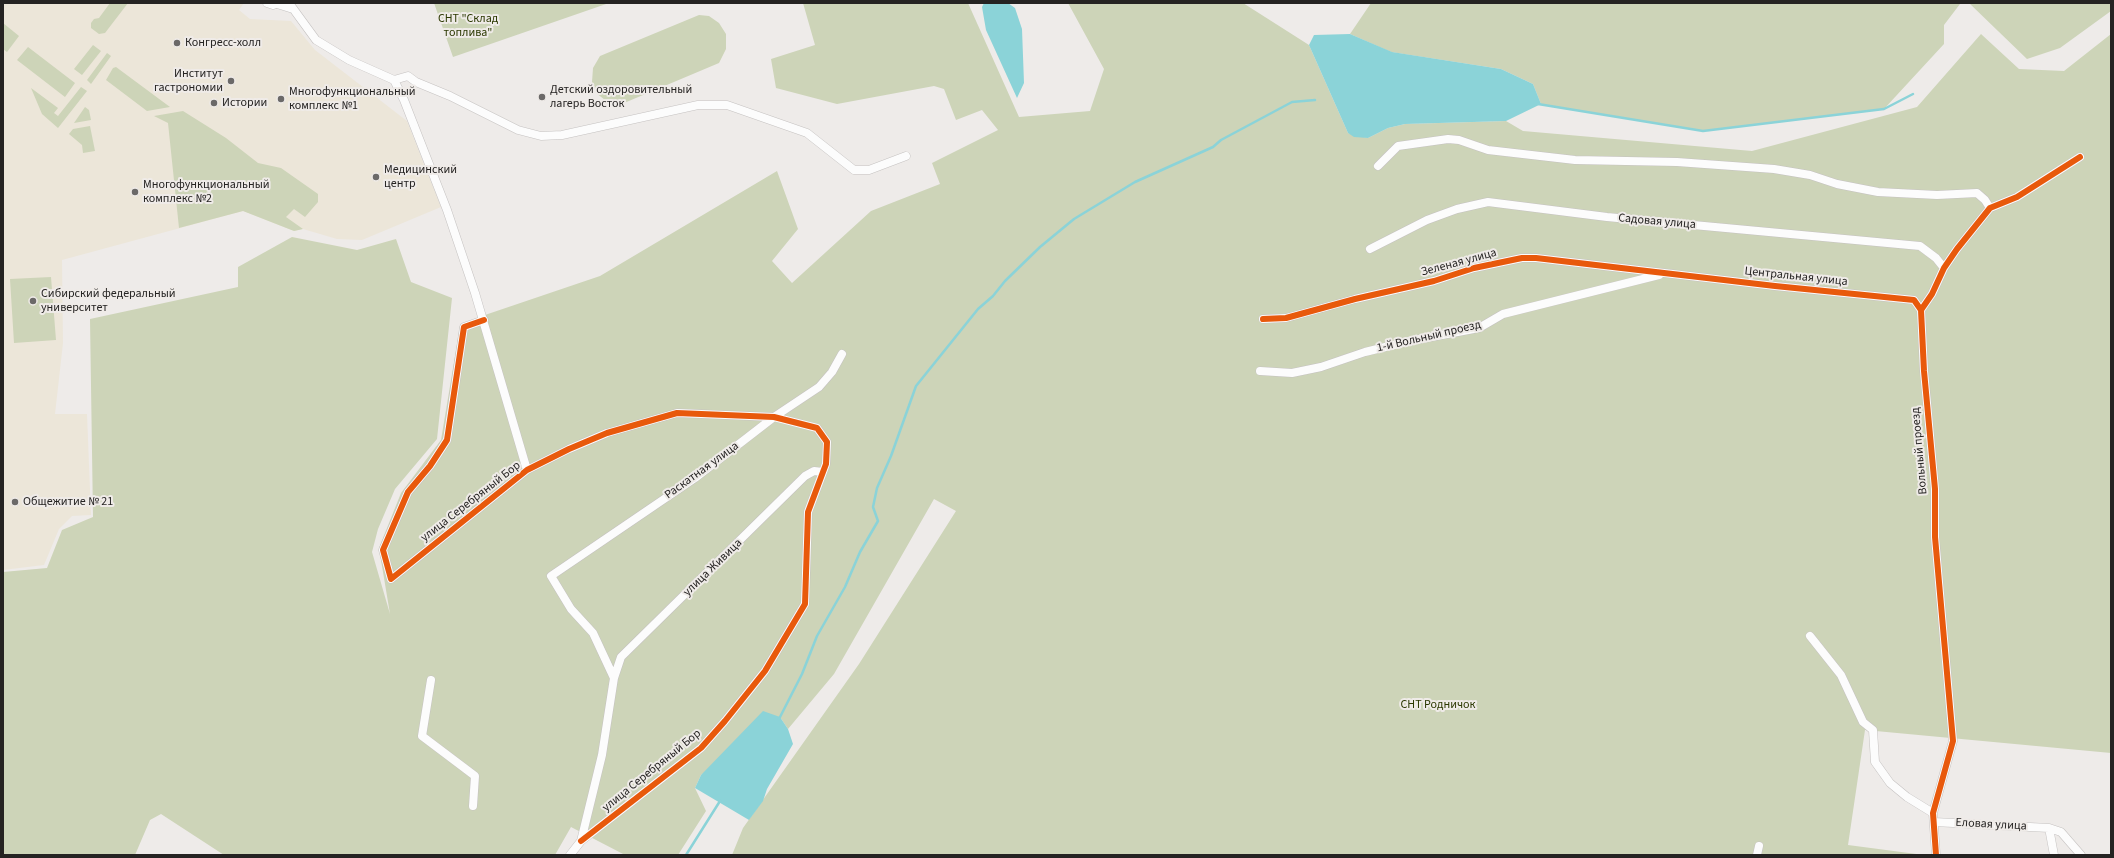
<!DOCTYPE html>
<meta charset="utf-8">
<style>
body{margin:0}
#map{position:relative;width:2114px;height:858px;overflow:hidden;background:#eeebe9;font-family:"Source Sans 3",sans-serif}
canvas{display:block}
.frame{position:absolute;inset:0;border:4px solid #252322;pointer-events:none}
</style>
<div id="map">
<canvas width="2114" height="858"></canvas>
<div class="frame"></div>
</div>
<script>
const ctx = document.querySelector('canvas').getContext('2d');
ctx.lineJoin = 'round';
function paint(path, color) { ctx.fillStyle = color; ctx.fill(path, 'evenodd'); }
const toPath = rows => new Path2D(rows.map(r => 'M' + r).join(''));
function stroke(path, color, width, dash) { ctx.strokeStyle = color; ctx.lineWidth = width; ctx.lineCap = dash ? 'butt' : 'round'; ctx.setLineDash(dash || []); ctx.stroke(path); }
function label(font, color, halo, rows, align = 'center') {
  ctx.font = font + ' "Source Sans 3",sans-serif'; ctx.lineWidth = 4; ctx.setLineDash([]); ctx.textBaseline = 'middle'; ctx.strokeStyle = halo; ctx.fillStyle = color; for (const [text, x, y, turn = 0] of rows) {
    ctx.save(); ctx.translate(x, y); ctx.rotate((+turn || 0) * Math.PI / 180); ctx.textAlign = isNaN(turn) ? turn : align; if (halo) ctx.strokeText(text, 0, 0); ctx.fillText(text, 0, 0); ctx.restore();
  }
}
const education = toPath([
 [3,3,244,3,239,10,250,19,291,21,315,50,407,121,441,207,362,240,337,239,303,229,294,231,243,211,62,260,63,343,55,414,87,414,91,515,72,516,59,529,44,565,3,570]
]);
const green = toPath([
 [110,3,128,3,105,33,99,34,91,28,91,23,94,19,99,18],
 [434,3,609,3,453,57],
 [803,3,968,3,1019,117,1090,111,1104,69,1068,3,1243,3,1309,45,1348,133,1368,138,1388,128,1405,124,1506,121,1523,131,1752,151,1917,107,1981,34,2019,69,2064,71,2111,34,2111,753,1865,730,1848,845,1924,855,732,855,743,828,859,664,956,511,934,499,834,674,788,729,780,717,701,775,695,788,706,811,678,855,625,855,571,827,555,855,224,855,161,814,150,820,135,855,3,855,3,572,47,568,62,530,93,517,90,319,238,287,238,267,292,237,357,250,396,239,411,282,452,298,437,439,395,489,378,529,372,552,390,614,379,548,401,493,441,440,460,326,482,316,600,276,777,171,798,229,772,261,792,283,871,211,940,184,932,163,998,130,982,110,956,120,944,89,934,86,837,104,776,88,771,59,815,45],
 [1371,3,1959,3,1960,4,1944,25,1944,44,1884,109,1703,131,1541,104,1533,84,1501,69,1391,52,1350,34],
 [1969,3,2111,3,2111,11,2060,48,2027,59],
 [699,15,709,16,719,23,726,34,726,49,719,63,617,106,605,100,596,93,592,82,593,68,600,56],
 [3,23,19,36,7,52,3,49],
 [93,45,101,51,82,75,74,69],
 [28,47,75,83,65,97,17,60],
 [107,53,111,56,91,84,87,80],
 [116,67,170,107,147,111,106,80,113,68],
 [81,87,87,91,58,128,42,114,31,88,58,108,54,113,58,116],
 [85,107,89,110,91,120,74,123],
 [183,111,226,138,258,163,281,168,318,194,318,202,305,217,294,209,286,217,303,229,294,231,243,211,179,228,168,123,154,116],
 [90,126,95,151,83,153,82,145,69,134,73,129],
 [51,277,56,340,14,343,10,279]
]);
const water = toPath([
 [984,3,1008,3,1015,8,1022,29,1024,83,1017,98,986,30,982,7],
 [1350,34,1392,52,1501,69,1533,84,1541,104,1506,121,1405,124,1388,128,1368,138,1354,137,1348,133,1309,45,1314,35],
 [763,711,780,717,788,729,793,744,767,789,763,801,749,820,695,788,701,775]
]);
const stream = toPath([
 [1538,104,1703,131,1884,109,1913,94],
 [779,719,802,674,817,636,845,587,860,552,878,521,873,507,877,488,891,456,916,386,978,309,993,296,1005,281,1040,247,1074,219,1135,182,1213,147,1221,140,1292,102,1315,100],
 [686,855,720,801]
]);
const street = toPath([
 [267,3,273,5,278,3],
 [289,3,316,40,349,60,394,80,404,100,447,210,475,293,527,470],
 [277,4,293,9],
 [394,80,408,76,416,82,450,96,518,130,541,136,562,135,698,105,727,105,807,133,854,170,869,170,906,156],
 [1378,166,1398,146,1448,139,1459,140,1488,150,1575,160,1677,162,1774,169,1810,175,1837,184,1878,192,1937,195,1977,193,1985,200,1990,208],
 [1370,249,1427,220,1457,209,1488,202,1607,217,1920,246,1936,258,1944,268],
 [1263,319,1286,318,1355,299,1434,281,1474,268,1522,258,1536,258,1775,286,1914,300,1921,310],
 [484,320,464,327,447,440,430,466,408,492,383,550,391,579,527,470,569,449,607,433,677,413,774,417,817,428,827,442,826,464,808,512,805,604,765,671,725,721,701,748,581,841],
 [1260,371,1292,373,1321,367,1365,352,1410,341,1479,328,1503,314,1659,275],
 [1810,636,1841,675,1863,722,1873,730,1875,762,1890,783,1907,797,1933,813],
 [614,678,621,657,805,476,814,471,823,472],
 [431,680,422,736,475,776,473,806],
 [1934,822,2049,828,2054,855],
 [2049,828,2061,832,2081,855],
 [570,855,581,841,602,755,614,678,593,633,571,609,551,576,695,478,774,417,819,387,832,372,842,354],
 [1757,855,1759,846],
 [1936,855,1933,813,1953,741,1935,537,1935,489,1924,371,1921,310,1932,294,1944,268,1957,249,1990,208,2017,197,2080,157]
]);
const cycleway = toPath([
 [1263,319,1286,318,1355,299,1434,281,1474,268,1522,258,1536,258,1775,286,1914,300,1921,310],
 [484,320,464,327,447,440,430,466,408,492,383,550,391,579,527,470,569,449,607,433,677,413,774,417,817,428,827,442,826,464,808,512,805,604,765,671,725,721,701,748,581,841],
 [1936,855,1933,813,1953,741,1935,537,1935,489,1924,371,1921,310,1932,294,1944,268,1957,249,1990,208,2017,197,2080,157]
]);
const markers = [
 [177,43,4,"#6b6968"],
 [231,81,4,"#6b6968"],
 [542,97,4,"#6b6968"],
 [281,99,4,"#6b6968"],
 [214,103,4,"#6b6968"],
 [376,177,4,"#6b6968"],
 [135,192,4,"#6b6968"],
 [33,301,4,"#6b6968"],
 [15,502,4,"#6b6968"]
];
const parkNames = [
 ["СНТ \"Склад",468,19],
 ["топлива\"",468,33],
 ["СНТ Родничок",1438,705]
];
const poiNames = [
 ["Конгресс-холл",185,43],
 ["Институт",223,74,"right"],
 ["гастрономии",223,88,"right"],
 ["Детский оздоровительный",550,90],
 ["лагерь Восток",550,104],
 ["Многофункциональный",289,92],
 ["комплекс №1",289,106],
 ["Истории",222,103],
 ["Медицинский",384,170],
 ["центр",384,184],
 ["Многофункциональный",143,185],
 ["комплекс №2",143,199],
 ["Сибирский федеральный",41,294],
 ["университет",41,308],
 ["Общежитие № 21",23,502]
];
const streetNames = [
 ["Садовая улица",1657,222,5],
 ["Зеленая улица",1459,263,-15],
 ["Центральная улица",1796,277,6],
 ["1-й Вольный проезд",1429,337,-13],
 ["Вольный проезд",1920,451,-95],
 ["Раскатная улица",702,471,-36],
 ["улица Серебряный Бор",471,502,-38],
 ["улица Живица",713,568,-44],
 ["улица Серебряный Бор",652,771,-39],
 ["Еловая улица",1991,825,3]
];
paint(education, '#ece6d9');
paint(green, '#cdd4b8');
paint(water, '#8bd3d8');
stroke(stream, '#8bd3d8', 2.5);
stroke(street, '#c5c2c1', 9);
stroke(street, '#fcfcfc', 8);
stroke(cycleway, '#e8590c', 6);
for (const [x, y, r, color] of markers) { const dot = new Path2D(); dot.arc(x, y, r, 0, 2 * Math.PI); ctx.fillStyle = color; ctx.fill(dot); stroke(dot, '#efebe8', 1.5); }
label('12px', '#2c3902', '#efebe8', parkNames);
label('12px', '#252322', '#efebe8', poiNames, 'left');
label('12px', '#252322', '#efebe8', streetNames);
</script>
